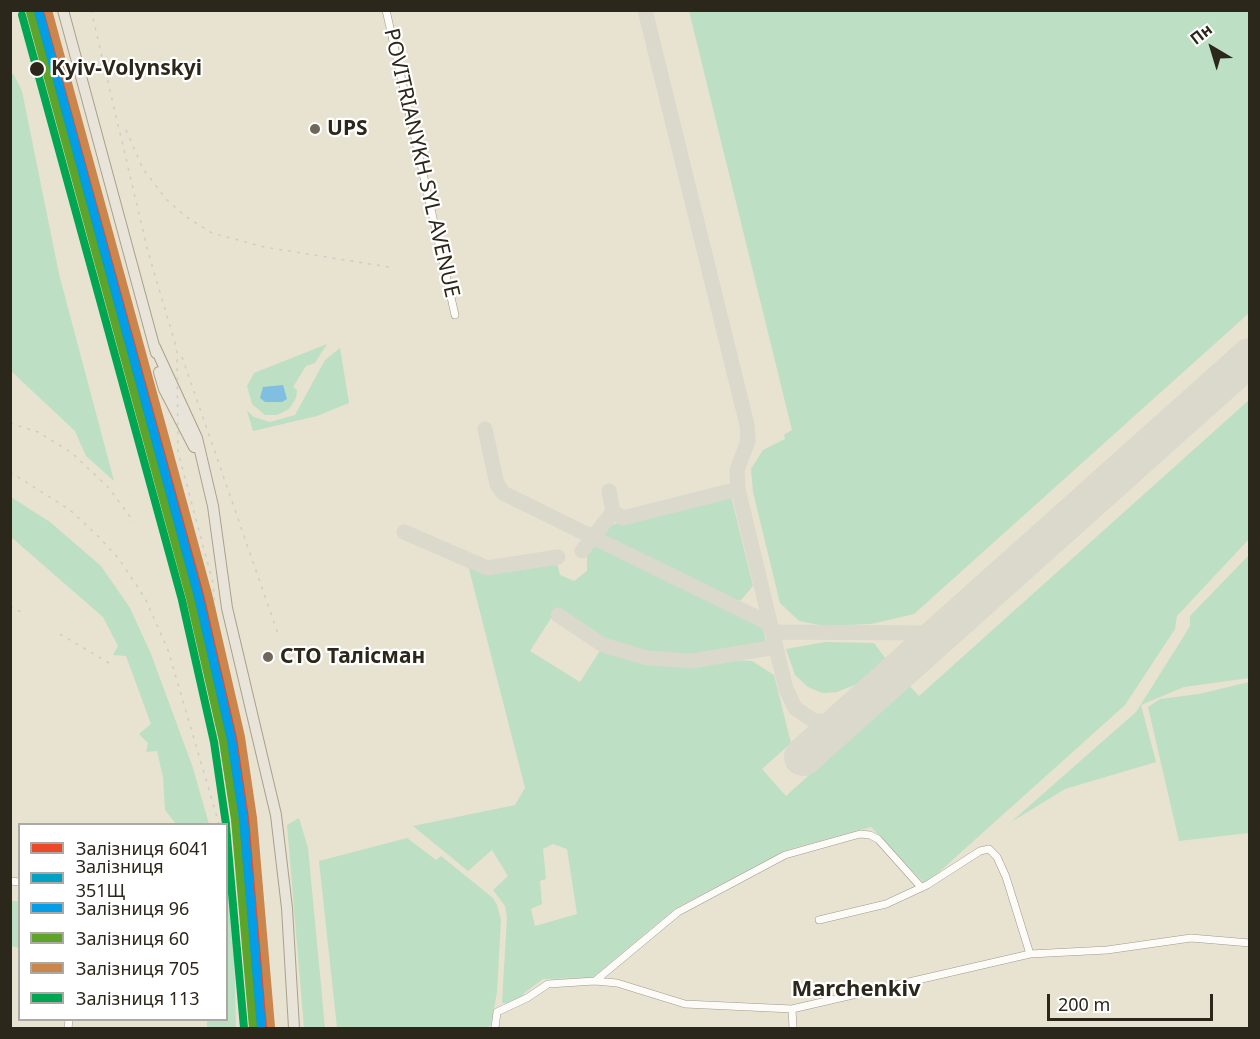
<!DOCTYPE html>
<meta charset="utf-8">
<style>
body{margin:0}
#map{position:relative;width:1260px;height:1039px;overflow:hidden;background:#e8e2d0;font-family:"Noto Sans",sans-serif}
canvas{display:block}
.frame{position:absolute;inset:0;border:12px solid #2c271b;pointer-events:none}
.legend{position:absolute;left:18px;top:823px;width:210px;height:198px;box-sizing:border-box;background:#fff;border:2px solid #aba9a4;margin:0;padding:8px 10px;list-style:none;font-size:18px;color:#2c271b}
.legend li{display:flex;align-items:center;gap:12px;height:30px}
.legend b{width:30px;border:2px solid #aba9a4}
.north{position:absolute;left:1182px;top:18px;width:60px;height:60px;-webkit-text-stroke:4px #fff;paint-order:stroke;rotate:322deg;font-size:16px;font-weight:700;line-height:24px;text-align:center;color:#2c271b}
.north::after{content:'';display:block;margin:auto;width:21px;height:27px;background:#2c271b;clip-path:polygon(50% 0,100% 100%,50% 72%,0 100%)}
.scale{position:absolute;left:1047px;top:994px;width:166px;height:27px;box-sizing:border-box;border:3px solid #2c271b;border-top:0;padding-left:8px;font-size:18px;line-height:21px;white-space:nowrap;color:#2c271b;-webkit-text-stroke:4px #fff;paint-order:stroke}
</style>
<div id="map">
<canvas width="1260" height="1039"></canvas>
<div class="frame"></div>
<ul class="legend">
<li><b style="height:8px;background:#ee482b"></b>Залізниця 6041</li>
<li><b style="height:8px;background:#02a2c5"></b>Залізниця 351Щ</li>
<li><b style="height:8px;background:#049de8"></b>Залізниця 96</li>
<li><b style="height:8px;background:#5ea42a"></b>Залізниця 60</li>
<li><b style="height:8px;background:#ca864c"></b>Залізниця 705</li>
<li><b style="height:8px;background:#00a651"></b>Залізниця 113</li>
</ul>
<div class="north">Пн</div>
<div class="scale">200 m</div>
</div>
<script>
const ctx = document.querySelector('canvas').getContext('2d');
ctx.lineJoin = 'round';
function paint(path, color) { ctx.fillStyle = color; ctx.fill(path, 'evenodd'); }
const toPath = rows => new Path2D(rows.map(r => 'M' + r).join(''));
function stroke(path, color, width, dash) { ctx.strokeStyle = color; ctx.lineWidth = width; ctx.lineCap = dash ? 'butt' : 'round'; ctx.setLineDash(dash || []); ctx.stroke(path); }
function label(font, color, halo, rows, align = 'center') {
  ctx.font = font + ' "Noto Sans",sans-serif'; ctx.lineWidth = 4.5; ctx.setLineDash([]); ctx.textBaseline = 'middle'; ctx.strokeStyle = halo; ctx.fillStyle = color; for (const [text, x, y, turn = 0] of rows) {
    ctx.save(); ctx.translate(x, y); ctx.rotate((+turn || 0) * Math.PI / 180); ctx.textAlign = isNaN(turn) ? turn : align; if (halo) ctx.strokeText(text, 0, 0); ctx.fillText(text, 0, 0); ctx.restore();
  }
}
const green = toPath([
 [689,11,1249,11,1249,313,914,614,871,624,824,626,799,621,780,603,753,492,751,469,763,450,785,439,784,435,792,430],
 [13,73,22,91,59,274,114,481,86,456,75,431,11,371,10,80],
 [327,344,315,363,306,366,293,387,297,390,296,398,289,409,277,415,265,415,252,404,247,386,254,373],
 [340,348,349,403,317,416,253,431,247,411,254,417,270,422,295,415,325,360],
 [1249,400,1249,539,1177,616,1175,629,1125,705,929,881,923,882,871,827,787,850,676,908,592,978,543,979,524,993,521,999,512,1003,502,1003,507,917,505,906,493,890,508,876,492,850,468,871,413,826,515,805,525,788,468,565,487,571,556,560,560,575,574,581,587,571,587,555,594,545,763,628,766,642,712,654,669,656,619,645,597,635,557,609,530,651,580,682,601,649,628,659,669,666,730,660,752,661,774,675,791,743,762,769,786,796,909,685,919,696],
 [553,844,567,849,577,914,535,926,531,909,542,904,540,881,546,879,543,849],
 [731,496,753,586,741,600,735,601,602,535,610,525],
 [11,497,50,522,101,566,130,608,151,654,193,768,209,824,176,824,165,810,163,777,157,751,146,752,148,743,139,734,151,724,126,656,113,655,118,646,103,617,11,537],
 [1249,555,1249,678,1184,687,1141,705,1156,762,1065,789,1011,822,1136,712,1184,636,1190,626,1190,616],
 [825,642,874,643,886,659,857,684,837,692,822,693,808,687,795,675,786,649],
 [1249,682,1249,833,1179,841,1148,707,1160,699,1199,694],
 [299,818,308,848,325,1028,304,1028,287,825],
 [407,838,436,860,441,856,493,898,497,905,501,920,497,992,491,1025,486,1028,337,1028,319,861],
 [227,890,233,914,236,1028,207,1028,207,1020,226,1020],
 [12,901,19,901,19,948,11,946]
]);
const water = toPath([
 [283,385,287,399,282,402,265,402,260,398,263,387]
]);
const taxiway = toPath([
 [645,10,747,425,748,441,737,470,738,489,786,689,795,708,814,721,834,721,851,713],
 [485,429,497,484,503,493,766,622,772,629],
 [609,491,613,512,623,518,738,489],
 [404,532,487,568,558,557],
 [582,551,613,512],
 [558,615,603,645,647,658,691,661,776,647],
 [772,632,941,633]
]);
const runway = toPath([
 [803,757,1250,357]
]);
const minor = toPath([
 [386,10,455,315],
 [10,881,20,882],
 [819,920,886,904,927,885,980,851,989,849,997,857,1006,877,1030,954],
 [595,981,678,912,785,855,860,834,870,835,878,839,920,886],
 [792,1009,793,1028],
 [68,1028,69,1020],
 [495,1028,497,1012,527,998,548,984,595,981,617,983,685,1004,792,1009,1030,954,1107,950,1191,938,1250,943]
]);
const primary = toPath([
 [63,10,156,353],
 [155,347,197,438,213,506,227,608,276,815,287,908,294,1028],
 [159,372,164,389,194,447]
]);
const rail = toPath([
 [28,10,152,459,205,672,239,854,248,938,250,1028],
 [91,10,147,248,177,350,178,452,213,583,219,659],
 [126,130,143,169,167,200,185,216,212,233,264,247,395,268],
 [182,357,278,634],
 [10,423,38,432,72,453,108,487,134,522],
 [10,472,70,510,97,535,119,559,145,598,168,650,219,824],
 [10,606,23,613],
 [60,634,109,663],
 [226,852,235,888],
 [229,881,235,916,241,1028]
]);
const rail1 = toPath([
 [43,10,203,594,236,738,248,818,266,1028]
]);
const rail2 = toPath([
 [34,12,194,596,227,740,239,819,257,1028]
]);
const rail3 = toPath([
 [39,10,199,596,232,739,244,819,262,1028]
]);
const rail4 = toPath([
 [30,12,190,598,223,741,235,820,253,1028]
]);
const rail5 = toPath([
 [48,10,208,594,241,737,253,818,271,1027]
]);
const rail6 = toPath([
 [22,15,182,600,214,742,226,824],
 [226,826,244,1028]
]);
const markers = [
 [37,69,8,"#2c271b"],
 [315,129,6,"#6e685a"],
 [268,657,6,"#6e685a"]
];
const stopNames = [
 ["Kyiv-Volynskyi",51,69]
];
const poiNames = [
 ["UPS",327,129],
 ["СТО Талісман",280,657]
];
const streetNames = [
 ["POVITRIANYKH SYL AVENUE",421,163,77]
];
const neighbourhoodNames = [
 ["Marchenkiv",856,990]
];
paint(green, '#bddfc4');
paint(water, '#80bfe1');
stroke(taxiway, '#dbd8cc', 15);
stroke(runway, '#dbd8cc', 38);
stroke(minor, '#9f9a8c', 8);
stroke(primary, '#a8a08a', 12);
stroke(minor, '#fcfbf8', 7);
stroke(primary, '#e8e4d9', 10);
stroke(rail, '#cecdc8', 1.5, [3, 6]);
stroke(rail1, '#ee482b', 8);
stroke(rail2, '#02a2c5', 8);
stroke(rail3, '#049de8', 8);
stroke(rail4, '#5ea42a', 8);
stroke(rail5, '#ca864c', 8);
stroke(rail6, '#00a651', 8);
for (const [x, y, r, color] of markers) { const dot = new Path2D(); dot.arc(x, y, r, 0, 2 * Math.PI); ctx.fillStyle = color; ctx.fill(dot); stroke(dot, '#fff', 2); }
label('bold 21px', '#2c271b', '#fff', stopNames, 'left');
label('bold 21px', '#2c271b', '#fff', poiNames, 'left');
label('21px', '#2c271b', '#fff', streetNames);
label('bold 22px', '#2c271b', '#fff', neighbourhoodNames);
</script>
